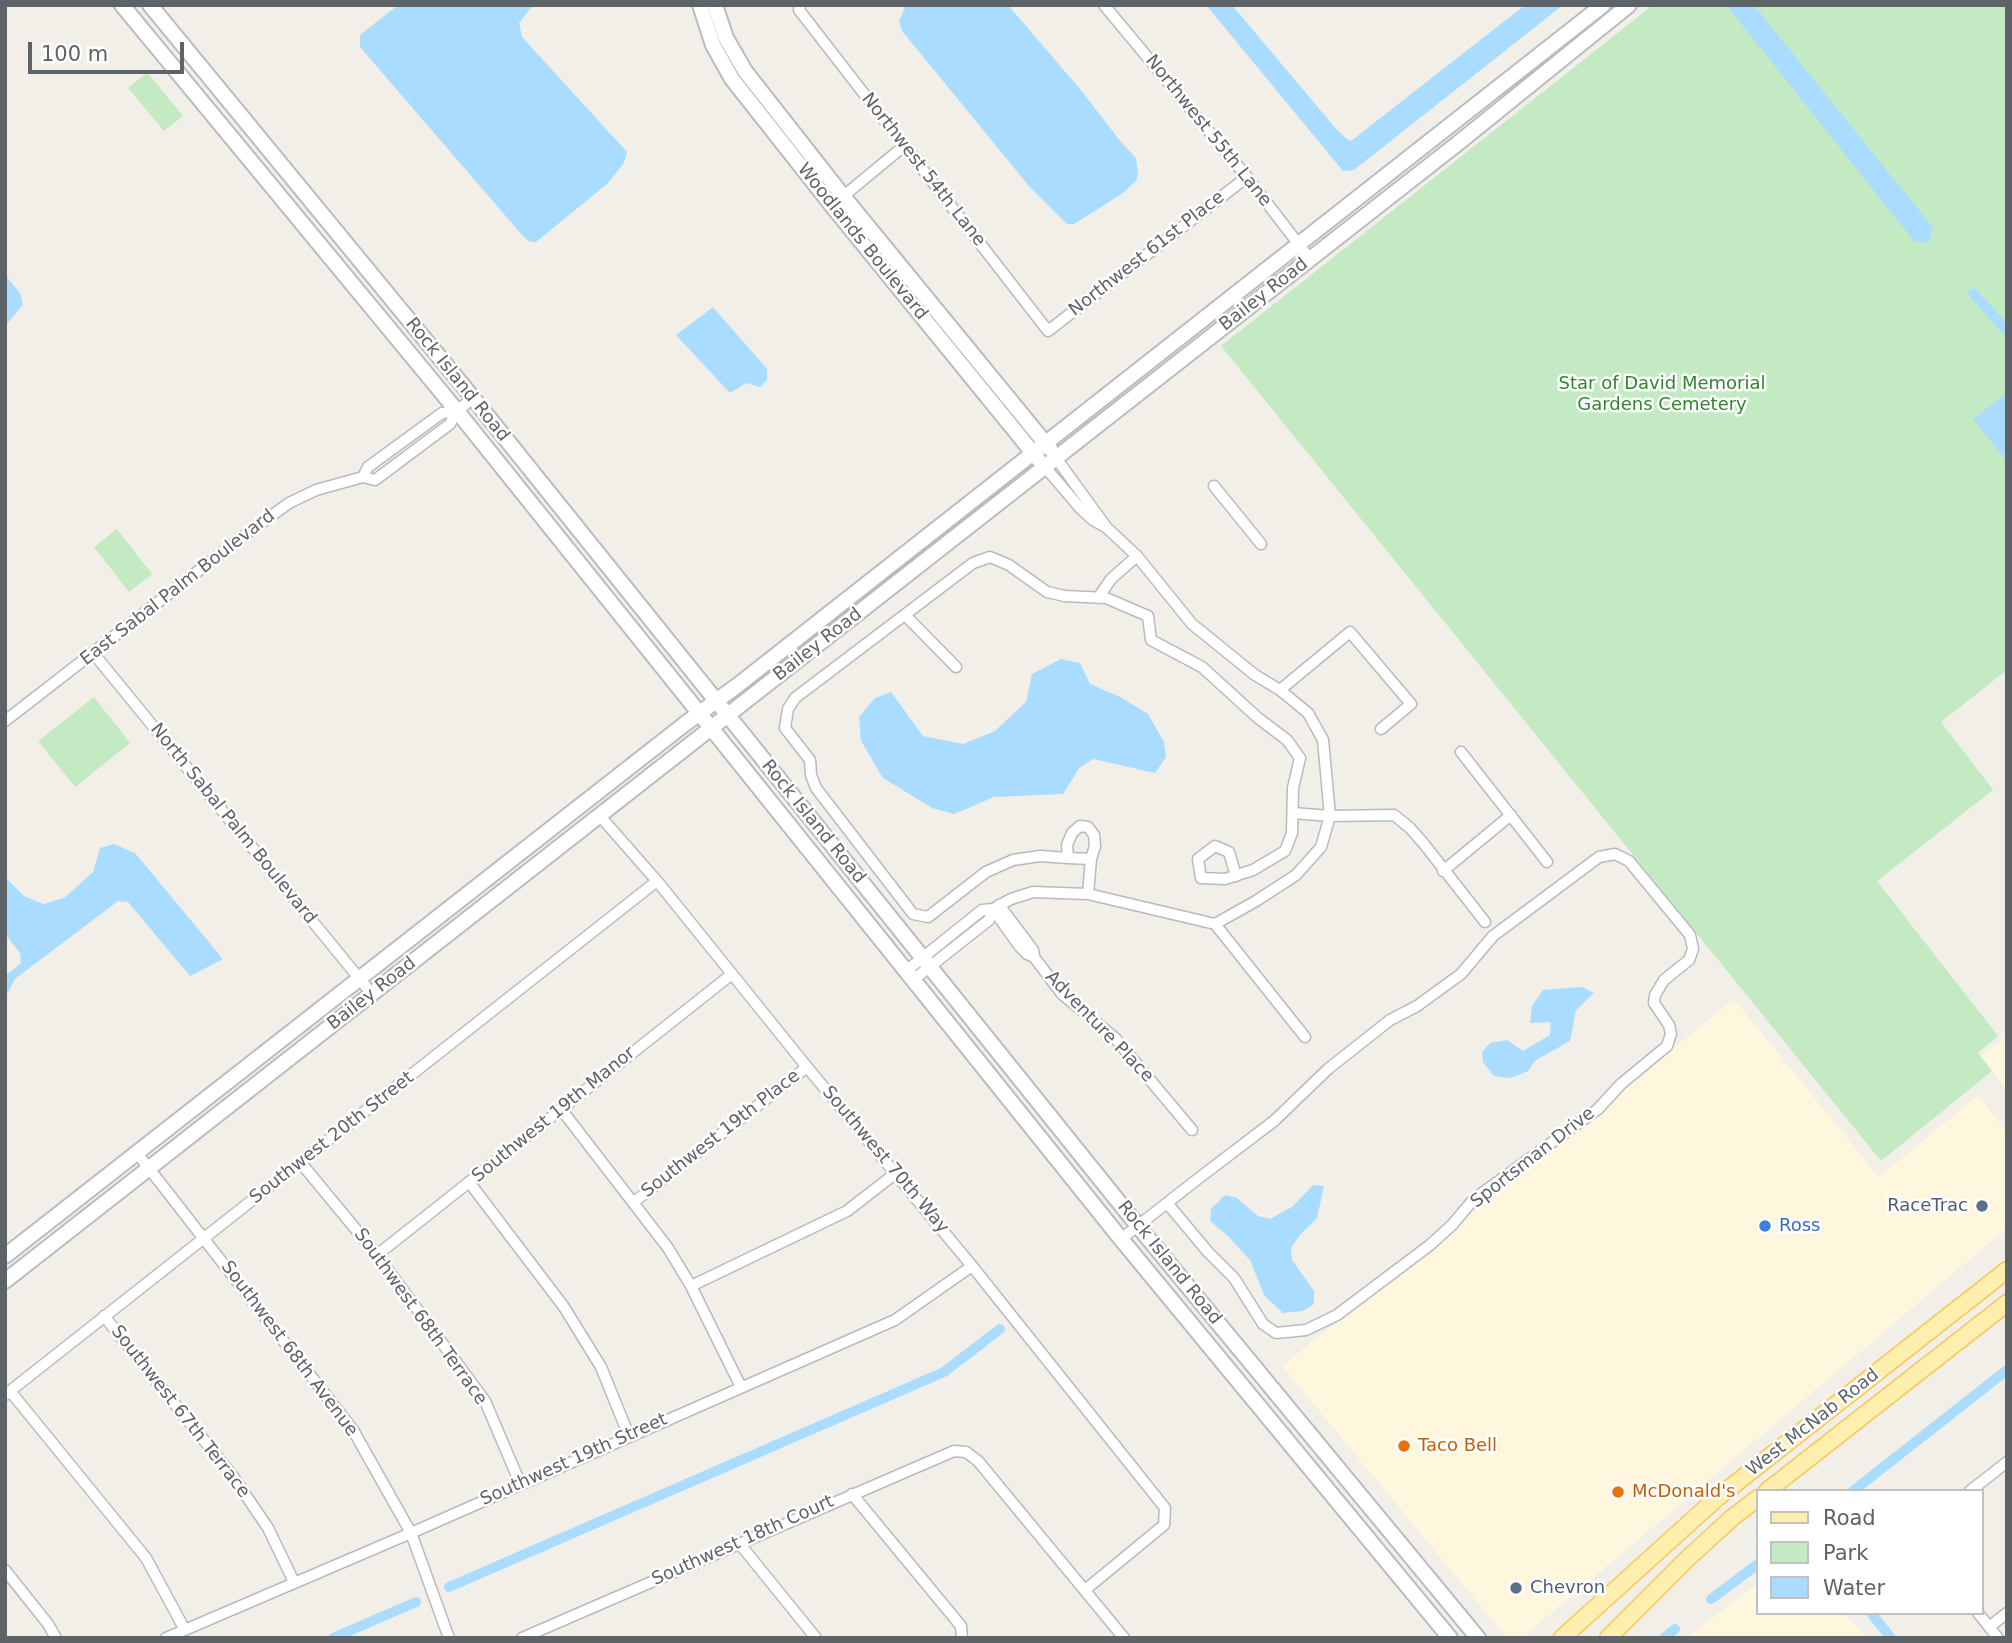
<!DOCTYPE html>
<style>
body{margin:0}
#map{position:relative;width:2012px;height:1643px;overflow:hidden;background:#f1efe7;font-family:"DejaVu Sans",sans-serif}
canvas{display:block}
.frame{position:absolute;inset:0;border:7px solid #5e6368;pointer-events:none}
.legend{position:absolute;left:1756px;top:1489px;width:228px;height:126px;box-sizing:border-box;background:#fff;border:2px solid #bfc1c3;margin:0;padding:9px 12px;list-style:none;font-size:21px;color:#5e6368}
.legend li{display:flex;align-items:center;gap:14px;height:35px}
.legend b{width:35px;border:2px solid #bfc1c3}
.scale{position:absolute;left:28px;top:42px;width:156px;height:32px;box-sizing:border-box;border:4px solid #5e6368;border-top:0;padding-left:9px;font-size:21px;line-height:24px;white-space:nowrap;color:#5e6368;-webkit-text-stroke:5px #fff;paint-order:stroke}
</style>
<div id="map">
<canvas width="2012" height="1643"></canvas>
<div class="frame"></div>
<ul class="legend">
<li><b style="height:9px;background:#ffefae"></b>Road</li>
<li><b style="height:19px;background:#c4eac3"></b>Park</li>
<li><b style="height:19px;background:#a9dcff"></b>Water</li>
</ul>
<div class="scale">100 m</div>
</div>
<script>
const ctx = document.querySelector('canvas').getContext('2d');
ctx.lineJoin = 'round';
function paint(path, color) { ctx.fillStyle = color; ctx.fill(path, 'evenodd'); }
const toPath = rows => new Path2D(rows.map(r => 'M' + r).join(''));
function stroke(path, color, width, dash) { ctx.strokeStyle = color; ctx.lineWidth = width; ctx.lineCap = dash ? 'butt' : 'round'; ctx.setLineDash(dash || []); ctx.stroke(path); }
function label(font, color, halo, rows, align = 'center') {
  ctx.font = font + ' "DejaVu Sans",sans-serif'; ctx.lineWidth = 5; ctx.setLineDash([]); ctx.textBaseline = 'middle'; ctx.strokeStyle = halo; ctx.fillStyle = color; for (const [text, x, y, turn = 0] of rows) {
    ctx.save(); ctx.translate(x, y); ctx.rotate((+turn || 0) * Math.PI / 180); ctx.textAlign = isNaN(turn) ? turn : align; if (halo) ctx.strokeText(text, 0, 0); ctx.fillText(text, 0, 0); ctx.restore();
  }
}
const commercial = toPath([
 [1734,999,1879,1177,1978,1095,2007,1133,2007,1228,1522,1638,1507,1638,1282,1366],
 [2007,1036,2007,1091,1981,1056],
 [1758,1583,1758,1613,1845,1613,1866,1638,1686,1638]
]);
const green = toPath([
 [1653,5,2007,5,2007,393,1974,419,2007,462,2007,670,1941,722,1993,790,1877,881,1998,1036,1978,1053,1992,1071,1881,1161,1221,346],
 [147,72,183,116,164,131,128,88],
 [117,529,152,574,129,592,94,547],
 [94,697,130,743,75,787,38,741]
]);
const water = toPath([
 [398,5,533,5,519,23,522,37,627,152,624,163,607,184,536,242,530,242,522,235,360,47,360,35],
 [906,5,1008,5,1080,89,1121,142,1136,158,1138,174,1136,181,1123,193,1074,224,1067,224,1029,186,902,31,899,21],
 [1206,5,1232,5,1337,130,1347,139,1351,141,1525,5,1563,5,1354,170,1343,171],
 [1726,5,1754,5,1933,228,1928,243,1914,241],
 [5,275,20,293,23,305,5,326],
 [713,307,767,369,767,380,760,387,746,383,730,393,676,335],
 [2007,393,2007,462,1973,419],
 [1061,659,1080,663,1090,684,1120,697,1148,714,1164,742,1166,757,1155,773,1093,759,1079,768,1063,794,994,797,954,814,932,808,883,778,861,741,859,717,875,698,891,692,923,736,963,744,995,731,1026,702,1032,674],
 [114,844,135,853,223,959,190,976,128,902,118,901,15,979,5,998,5,976,21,963,20,953,5,934,5,877,24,896,43,904,64,898,93,872,100,848],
 [1582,987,1594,993,1576,1010,1570,1041,1536,1060,1528,1071,1511,1078,1494,1076,1483,1062,1482,1052,1490,1043,1507,1040,1523,1051,1550,1035,1551,1022,1530,1023,1532,1006,1543,990],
 [1313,1185,1324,1186,1317,1218,1299,1236,1291,1248,1292,1260,1314,1291,1314,1304,1303,1311,1283,1313,1264,1295,1250,1260,1228,1236,1210,1221,1211,1209,1225,1195,1237,1198,1258,1216,1270,1219,1292,1207]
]);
const canal = toPath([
 [1973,293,2007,331],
 [1853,1491,2007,1370],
 [449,1587,944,1372,1000,1329],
 [1711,1599,1758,1564],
 [1871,1613,1891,1638],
 [333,1638,416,1602],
 [1664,1638,1675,1629]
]);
const street = toPath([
 [800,5,799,10,1048,331,1247,177],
 [1104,5,1247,177,1310,259],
 [840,199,904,146],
 [1045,467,1080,508,1093,520,1104,526],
 [363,477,368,467,442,413,457,411],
 [1214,486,1261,544],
 [1098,598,1111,579,1137,556],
 [905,615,956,667],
 [94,654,372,994],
 [1280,690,1350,632,1411,704,1381,729],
 [5,721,242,537,289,503,316,490,363,477,375,480,450,424,457,411,473,398],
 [1461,752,1547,862],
 [1293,813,1330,816,1394,815,1410,828,1424,844,1485,922],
 [600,816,657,881,807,1067,972,1266,1165,1508,1164,1525,1085,1590],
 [1068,858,1067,845,1072,833,1080,826,1088,827,1094,835,1095,846,1091,859,1068,858,1040,856,1013,860,986,872,928,917,913,914,816,788,811,775,810,760,785,728,788,709,795,698,973,563,990,557,1009,565,1047,592,1065,596,1106,598,1148,616,1151,640,1202,667,1258,718,1287,740,1300,758,1293,788,1292,833,1285,851,1253,870,1225,879,1201,878,1198,859,1215,846,1229,852,1236,876],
 [1443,871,1511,815],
 [1088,894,1091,859],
 [999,905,1033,950,1034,957],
 [993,909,1020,947,1027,954,1034,957,1062,994,1115,1038,1192,1130],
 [1215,924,1305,1037],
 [906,971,982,910,993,909,1011,899,1033,892,1088,894,1215,924,1256,901,1296,875,1321,847,1330,816,1323,740,1308,713,1280,690,1255,675,1192,624,1137,556,1107,528,1056,458],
 [913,980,989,920,993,909],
 [561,1109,668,1248,691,1286,741,1387],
 [137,1153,353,1430,411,1533,449,1638],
 [301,1163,377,1255,485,1401,520,1483],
 [469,1182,564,1307,601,1367,629,1436],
 [634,1202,807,1067],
 [1121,1239,1199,1178,1274,1121,1328,1069,1390,1020,1417,1006,1461,974,1493,936,1599,857,1615,854,1629,861,1690,935,1693,949,1689,960,1664,980,1655,995,1654,1003,1669,1025,1671,1034,1667,1046,1621,1084,1598,1109,1474,1199,1452,1225,1430,1245,1337,1315,1306,1330,1276,1333,1263,1324,1234,1278,1208,1252,1167,1203],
 [377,1255,732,974],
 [691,1286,847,1211,896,1173],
 [104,1316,232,1475,268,1528,294,1582],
 [10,1391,146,1558,185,1630],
 [5,1395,657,881],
 [1970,1491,2007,1462],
 [852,1494,961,1626,962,1638],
 [739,1543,816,1638],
 [5,1570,48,1624,56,1638],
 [1978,1613,1998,1638],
 [1989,1627,2007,1613],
 [166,1638,411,1533,895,1320,972,1266],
 [522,1638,954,1451,966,1452,978,1461,1124,1638]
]);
const secondary = toPath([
 [122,5,457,411,1121,1239,1450,1638],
 [150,5,473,398,1138,1226,1478,1638],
 [700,5,713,45,732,79,833,207,1038,459],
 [715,5,726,38,745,71,843,196,1050,449],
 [5,1256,686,723,738,685,1603,5],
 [5,1281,1457,144,1629,5]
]);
const primary = toPath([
 [1767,1491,2007,1303],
 [1562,1638,1717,1498,2007,1270],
 [1608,1638,1686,1560,1733,1517,1758,1498]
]);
const markers = [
 [1982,1206,7,"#5c6f8a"],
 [1765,1226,7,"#3f7fe0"],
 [1404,1446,7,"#e8710a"],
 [1618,1492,7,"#e8710a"],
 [1516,1588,7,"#5c6f8a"]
];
const streetNames = [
 ["Northwest 55th Lane",1208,131,51],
 ["Northwest 54th Lane",923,170,52],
 ["Woodlands Boulevard",862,242,51],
 ["Northwest 61st Place",1147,254,-38],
 ["Bailey Road",1264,295,-38],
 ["Rock Island Road",457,380,51],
 ["East Sabal Palm Boulevard",178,588,-38],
 ["Bailey Road",818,645,-38],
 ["Rock Island Road",813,822,51],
 ["North Sabal Palm Boulevard",233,824,51],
 ["Bailey Road",372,994,-38],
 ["Adventure Place",1099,1027,46],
 ["Southwest 19th Manor",554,1115,-39],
 ["Southwest 19th Place",721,1134,-38],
 ["Southwest 20th Street",332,1138,-38],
 ["Sportsman Drive",1533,1158,-38],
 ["Southwest 70th Way",885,1160,50],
 ["Rock Island Road",1169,1263,51],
 ["Southwest 68th Terrace",420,1317,54],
 ["Southwest 68th Avenue",289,1349,53],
 ["Southwest 67th Terrace",180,1412,52],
 ["West McNab Road",1813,1423,-38],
 ["Southwest 19th Street",574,1460,-24],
 ["Southwest 18th Court",743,1541,-24]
];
const parkNames = [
 ["Star of David Memorial",1662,384],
 ["Gardens Cemetery",1662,405]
];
const serviceNames = [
 ["RaceTrac",1968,1206],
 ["Chevron",1530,1588,"left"]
];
const shopNames = [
 ["Ross",1779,1226]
];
const foodNames = [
 ["Taco Bell",1418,1446],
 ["McDonald's",1632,1492]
];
paint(commercial, '#fff6de');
paint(green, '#c4eac3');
paint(water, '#a9dcff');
stroke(canal, '#a9dcff', 10);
stroke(street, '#b7babe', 13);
stroke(secondary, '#b8bcc1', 18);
stroke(primary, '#f9c758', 19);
stroke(street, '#fff', 10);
stroke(secondary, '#fff', 14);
stroke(primary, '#ffefae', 16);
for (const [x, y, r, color] of markers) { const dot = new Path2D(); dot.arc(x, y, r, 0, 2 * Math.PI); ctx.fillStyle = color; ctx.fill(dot); stroke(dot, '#fff', 2.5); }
label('18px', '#5e6368', '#fff', streetNames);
label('18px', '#308531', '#fff', parkNames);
label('18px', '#4e5e75', '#fff', serviceNames, 'right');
label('18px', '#366cbe', '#fff', shopNames, 'left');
label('18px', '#c56008', '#fff', foodNames, 'left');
</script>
